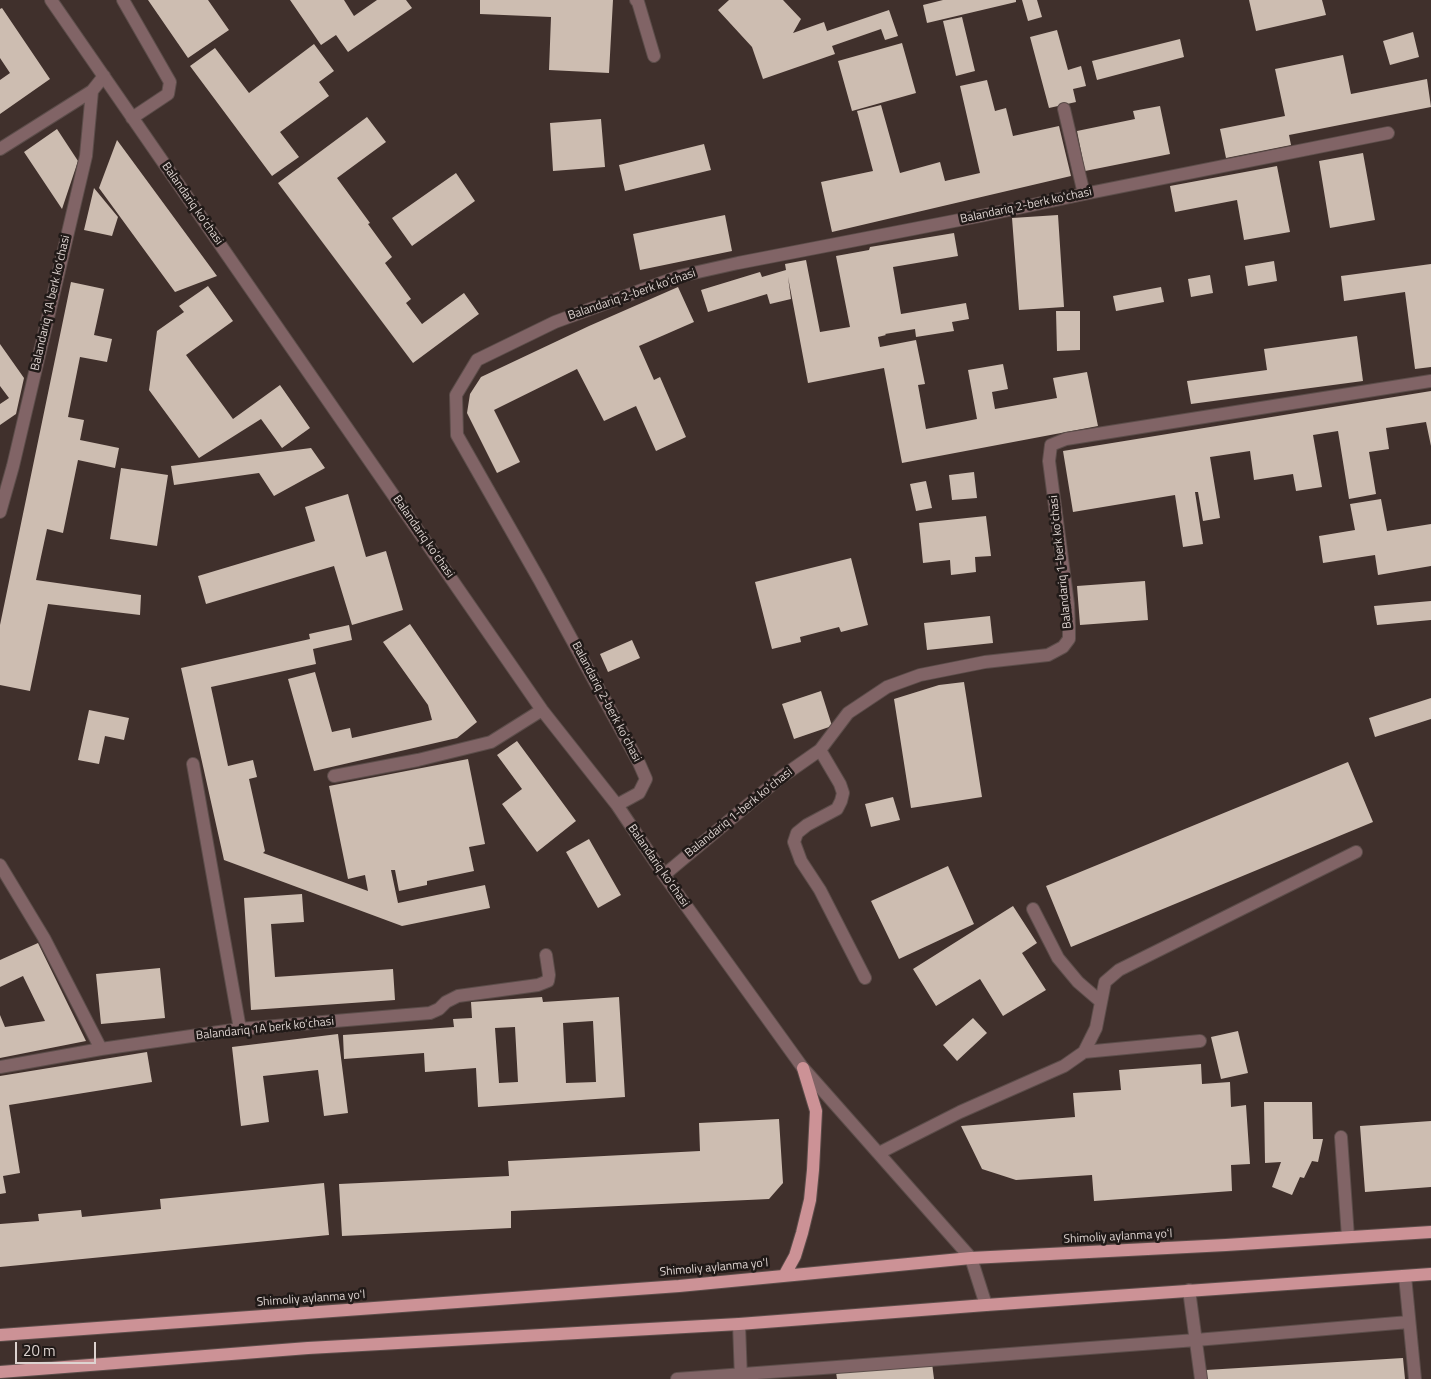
<!DOCTYPE html>
<meta charset="utf-8">
<style>
body{margin:0}
#map{position:relative;width:1431px;height:1379px;overflow:hidden;background:#40302c;font-family:"Titillium Web",sans-serif}
canvas{display:block}
.scale{position:absolute;left:15px;top:1342px;width:81px;height:22px;box-sizing:border-box;border:2px solid #ddd3d0;border-top:0;padding-left:6px;font-size:15px;line-height:18px;white-space:nowrap;color:#ddd3d0;-webkit-text-stroke:4px #211a18;paint-order:stroke}
</style>
<div id="map">
<canvas width="1431" height="1379"></canvas>
<div class="scale">20 m</div>
</div>
<script>
const ctx = document.querySelector('canvas').getContext('2d');
ctx.lineJoin = 'round';
function paint(path, color) { ctx.fillStyle = color; ctx.fill(path, 'evenodd'); }
const toPath = rows => new Path2D(rows.map(r => 'M' + r).join(''));
function stroke(path, color, width, dash) { ctx.strokeStyle = color; ctx.lineWidth = width; ctx.lineCap = dash ? 'butt' : 'round'; ctx.setLineDash(dash || []); ctx.stroke(path); }
function label(font, color, halo, rows, align = 'center') {
  ctx.font = font + ' "Titillium Web",sans-serif'; ctx.lineWidth = 5; ctx.setLineDash([]); ctx.textBaseline = 'middle'; ctx.strokeStyle = halo; ctx.fillStyle = color; for (const [text, x, y, turn = 0] of rows) {
    ctx.save(); ctx.translate(x, y); ctx.rotate((+turn || 0) * Math.PI / 180); ctx.textAlign = isNaN(turn) ? turn : align; if (halo) ctx.strokeText(text, 0, 0); ctx.fillText(text, 0, 0); ctx.restore();
  }
}
const building = toPath([
 [148,0,208,0,229,30,188,58],
 [290,0,344,0,354,16,377,0,406,0,412,8,348,52,336,35,321,45],
 [480,0,613,0,609,73,549,70,551,17,480,14],
 [729,0,783,0,801,19,793,33,824,22,827,31,889,10,898,36,885,40,881,29,832,46,835,54,763,79,752,47,718,10],
 [943,0,1016,0,1016,2,927,23,923,5],
 [1022,0,1037,0,1042,17,1028,21],
 [1249,0,1322,0,1326,15,1256,31],
 [2,8,50,79,0,114,0,80,10,73,0,58,0,9],
 [962,17,975,71,956,76,943,21],
 [1057,30,1068,70,1081,66,1086,86,1073,89,1076,102,1049,108,1030,37],
 [1413,32,1419,57,1390,65,1383,41],
 [1180,39,1184,57,1097,80,1092,61],
 [902,43,916,93,852,111,838,61],
 [314,44,334,71,319,82,329,96,280,132,299,157,272,176,190,66,215,48,249,93],
 [1343,55,1351,94,1427,79,1431,107,1289,135,1291,145,1226,158,1220,129,1285,116,1275,69],
 [987,80,995,111,1006,108,1013,136,1059,126,1071,176,832,232,821,182,873,171,857,111,881,105,900,173,940,162,945,181,980,173,960,86],
 [1160,106,1170,154,1085,171,1077,131,1135,119,1133,111],
 [367,117,386,142,337,178,370,223,368,224,392,257,385,263,411,299,406,303,422,324,464,293,479,314,413,363,278,183],
 [601,119,605,167,553,171,550,123],
 [57,129,78,161,62,209,24,152],
 [117,140,217,276,175,292,99,188],
 [704,144,711,170,625,191,619,165],
 [1363,153,1375,220,1330,228,1319,161],
 [1277,166,1290,232,1244,240,1237,200,1175,212,1170,186],
 [456,173,475,201,412,246,392,218],
 [94,188,118,217,112,236,84,230],
 [725,215,732,251,640,270,633,234],
 [1058,215,1064,307,1019,310,1012,218],
 [954,233,958,256,893,267,901,314,966,303,969,319,952,322,954,331,916,337,915,329,885,334,886,335,878,337,880,347,916,340,925,384,918,385,926,429,977,419,968,370,1003,364,1008,389,992,392,995,409,1057,398,1053,378,1087,372,1098,426,902,463,884,368,808,383,788,277,791,299,770,304,767,294,708,312,701,290,760,272,762,277,786,270,785,264,806,260,820,332,850,327,836,256,869,250,870,247],
 [1274,261,1277,281,1248,286,1245,266],
 [1431,264,1431,367,1415,369,1405,292,1344,301,1341,276],
 [1210,275,1213,293,1191,297,1188,279],
 [71,282,104,289,94,335,112,339,107,362,80,357,68,417,84,420,80,440,119,448,115,468,78,460,63,533,47,529,36,580,141,595,140,615,48,604,30,691,0,685,0,625],
 [208,286,233,321,186,355,233,419,280,385,310,428,282,448,261,419,199,458,149,390,157,331,184,312,179,306],
 [678,287,694,322,639,346,654,380,660,377,686,437,656,451,636,406,604,421,577,369,494,410,520,462,497,473,467,413,470,394,481,377,589,326],
 [1161,287,1164,302,1116,311,1113,296],
 [1056,311,1080,311,1080,350,1057,351],
 [1357,336,1363,381,1191,404,1187,381,1267,370,1264,349],
 [0,344,24,378,16,414,0,425,0,404,9,398,0,386],
 [1431,391,1431,446,1426,422,1386,428,1389,449,1369,452,1376,494,1349,499,1338,431,1313,435,1322,487,1296,491,1293,474,1254,480,1250,451,1210,457,1220,518,1203,521,1198,492,1195,492,1203,544,1183,547,1175,495,1073,512,1063,451],
 [311,448,325,468,274,496,259,473,174,485,171,466],
 [121,468,168,475,157,546,110,539],
 [974,472,977,498,952,500,949,475],
 [926,481,932,508,916,511,910,484],
 [348,494,366,557,386,551,403,610,352,625,334,566,206,604,198,576,315,541,305,507],
 [1381,499,1387,531,1431,524,1431,566,1378,575,1375,555,1323,563,1319,536,1355,530,1350,504],
 [986,516,991,556,975,557,976,572,951,575,950,560,923,563,919,523],
 [851,558,868,625,841,632,839,627,800,637,801,642,772,649,755,582],
 [1145,581,1148,620,1080,625,1077,586],
 [1431,601,1431,620,1377,625,1374,606],
 [990,616,993,643,927,650,924,623],
 [410,624,477,722,457,738,314,771,288,679,315,672,332,732,350,728,352,738,432,720,428,705,383,642],
 [349,625,352,640,313,649,316,664,211,687,228,766,253,760,257,777,249,779,265,851,263,853,368,891,365,875,348,879,329,786,468,759,485,844,469,847,474,871,427,881,427,885,399,891,395,870,391,870,398,903,485,885,490,908,402,926,224,860,181,668,310,639,309,634],
 [632,640,640,658,608,672,600,654],
 [964,682,982,797,911,808,894,699,939,685],
 [821,691,832,726,794,739,782,704],
 [1431,698,1431,719,1375,737,1369,718],
 [89,710,129,718,124,740,105,736,99,764,78,760],
 [517,741,576,821,537,852,502,804,522,789,497,755],
 [1348,762,1373,822,1071,947,1046,886],
 [893,797,900,820,871,827,865,804],
 [589,839,621,895,598,908,566,852],
 [948,866,974,924,899,959,871,901],
 [302,894,304,922,271,924,275,977,393,969,395,1000,251,1010,244,898],
 [1013,906,1037,943,1022,953,1046,990,1003,1016,980,979,936,1006,913,969],
 [38,943,86,1041,0,1058,0,1015,5,1027,45,1021,23,976,0,987,0,960],
 [160,968,165,1018,101,1024,96,974],
 [542,997,543,1002,619,997,625,1097,478,1107,476,1068,425,1072,424,1053,344,1059,343,1035,454,1027,453,1019,472,1018,471,1002],
 [593,1021,596,1082,566,1083,563,1023],
 [515,1027,518,1082,499,1083,495,1028],
 [973,1018,987,1033,957,1061,943,1045],
 [1238,1031,1248,1073,1221,1079,1211,1037],
 [338,1034,348,1113,324,1116,318,1070,263,1076,269,1122,241,1126,232,1047],
 [147,1052,152,1082,9,1105,20,1173,3,1176,6,1193,0,1194,0,1076],
 [1201,1064,1202,1084,1230,1082,1231,1107,1246,1105,1250,1164,1231,1165,1232,1191,1094,1201,1092,1175,1016,1180,982,1169,961,1126,1075,1117,1073,1093,1121,1090,1119,1070],
 [1264,1102,1312,1102,1313,1139,1323,1139,1318,1162,1312,1161,1304,1178,1300,1177,1292,1195,1272,1187,1281,1162,1265,1163],
 [779,1119,783,1183,769,1199,511,1211,511,1228,342,1236,339,1184,509,1176,508,1161,700,1151,699,1123],
 [1431,1121,1431,1187,1365,1192,1360,1126],
 [324,1183,329,1235,0,1267,0,1224,39,1221,38,1214,81,1210,82,1217,161,1209,160,1199],
 [1403,1358,1405,1379,1207,1379,1206,1370],
 [932,1363,934,1379,837,1379,836,1372]
]);
const minor = toPath([
 [51,0,542,710,617,805,664,875,803,1068,971,1258,986,1305],
 [123,0,170,82,168,94,132,118],
 [636,0,638,2,654,56],
 [1064,109,1084,194],
 [0,149,92,91,104,76],
 [0,512,13,466,86,156,92,91],
 [820,750,840,784,843,793,841,801,837,809,807,825,797,833,794,842,801,861,820,890,865,978],
 [193,764,240,1029],
 [334,776,418,760,491,742,542,710],
 [617,805,639,793,646,779,639,763,540,581,457,435,456,395,477,360,555,322,680,276,738,263,985,215,1084,194,1388,133],
 [0,865,44,938,101,1049],
 [664,875,780,778,820,750,848,713,887,687,920,675,985,662,1048,655,1063,647,1069,639,1069,626,1068,604,1049,461,1051,445,1066,439,1431,381],
 [1033,909,1058,958,1078,982,1100,1001],
 [1084,1052,1200,1041],
 [0,1067,101,1049,240,1029,430,1013,439,1009,446,1002,458,996,538,985,548,981,549,975,546,955],
 [1341,1137,1348,1237],
 [879,1153,960,1112,1064,1066,1084,1052,1096,1028,1105,982,1119,970,1356,852],
 [1405,1276,1415,1379],
 [1189,1290,1201,1379],
 [739,1324,741,1379],
 [677,1379,1196,1340,1409,1322]
]);
const major = toPath([
 [784,1276,795,1256,802,1233,810,1200,813,1170,816,1111,803,1068],
 [0,1335,679,1286,971,1258,1226,1245,1431,1232],
 [0,1372,308,1348,739,1324,986,1305,1431,1274]
]);
const streetNames = [
 ["Balandariq koʻchasi",192,204,55],
 ["Balandariq 2-berk koʻchasi",1026,206,-12],
 ["Balandariq 2-berk koʻchasi",632,295,-19],
 ["Balandariq 1A berk koʻchasi",51,303,-77],
 ["Balandariq koʻchasi",423,537,55],
 ["Balandariq 1-berk koʻchasi",1061,562,-96],
 ["Balandariq 2-berk koʻchasi",606,702,62],
 ["Balandariq 1-berk koʻchasi",739,813,-39],
 ["Balandariq koʻchasi",658,866,55],
 ["Balandariq 1A berk koʻchasi",265,1029,-6],
 ["Shimoliy aylanma yoʻl",1118,1237,-3],
 ["Shimoliy aylanma yoʻl",714,1268,-5],
 ["Shimoliy aylanma yoʻl",311,1299,-4]
];
paint(building, '#cdbdb1');
stroke(minor, '#5c4d4a', 14);
stroke(major, '#5c4d4a', 14);
stroke(minor, '#816466', 12);
stroke(major, '#cc9296', 12);
label('12px', '#ddd3d0', '#211a18', streetNames);
</script>
